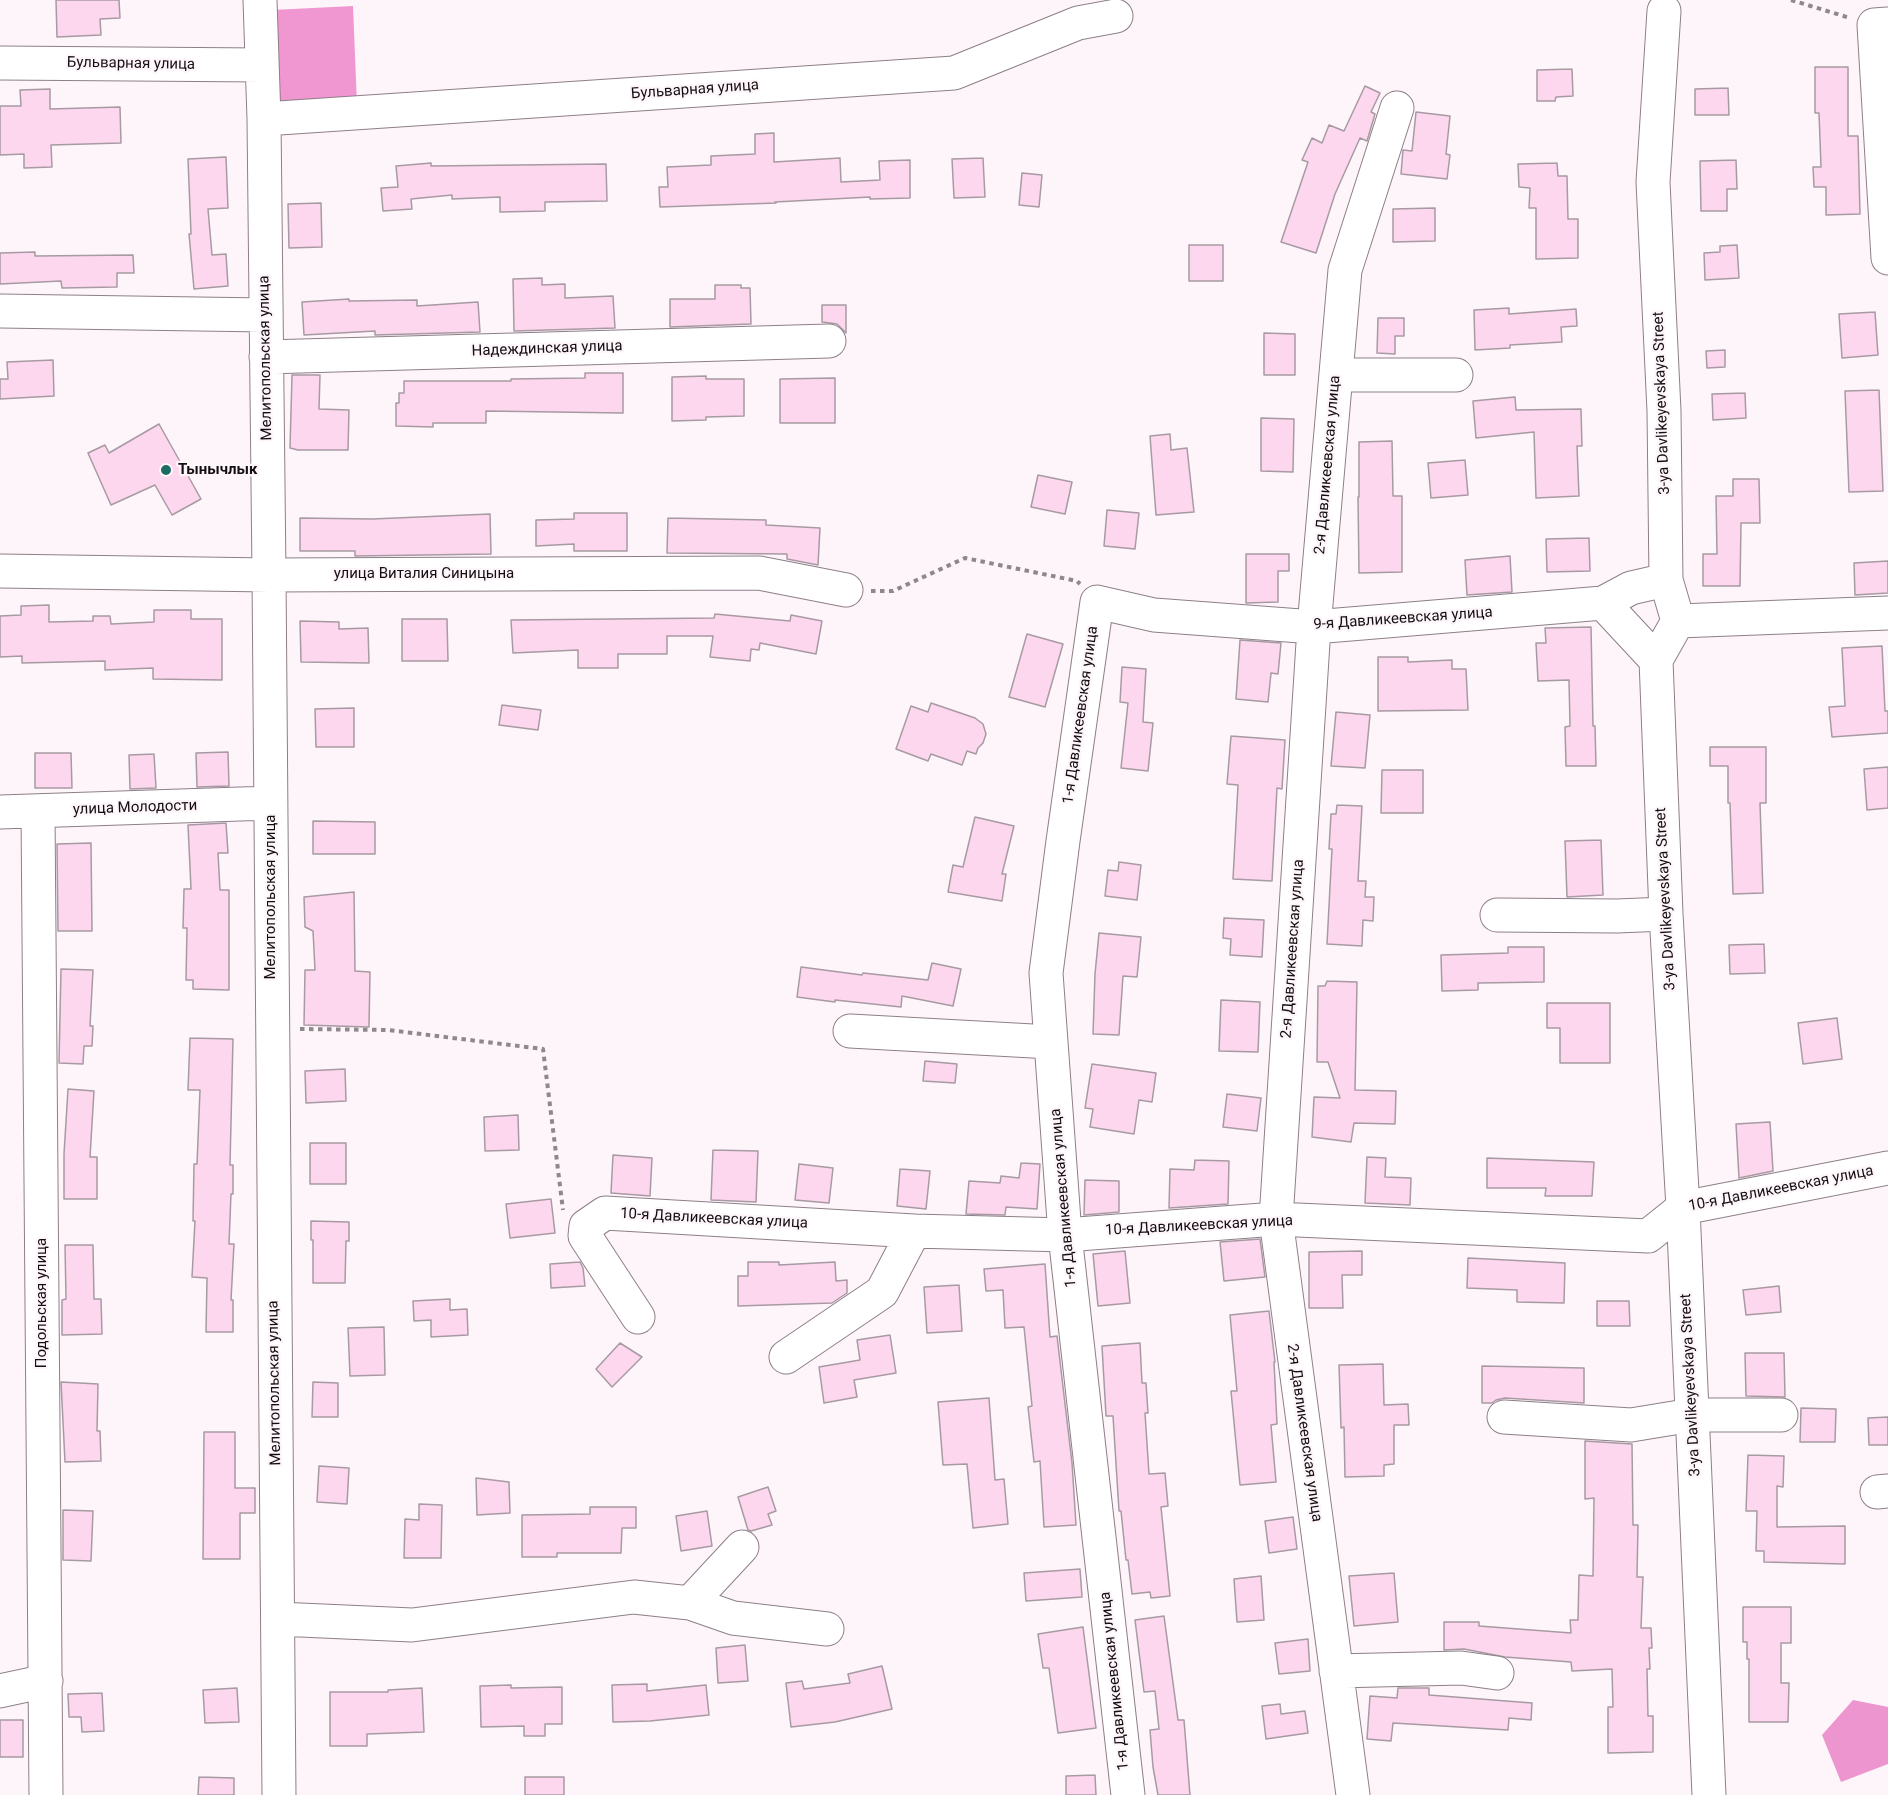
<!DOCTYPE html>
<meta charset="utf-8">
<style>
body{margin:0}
canvas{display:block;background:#fef5fa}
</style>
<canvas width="1888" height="1795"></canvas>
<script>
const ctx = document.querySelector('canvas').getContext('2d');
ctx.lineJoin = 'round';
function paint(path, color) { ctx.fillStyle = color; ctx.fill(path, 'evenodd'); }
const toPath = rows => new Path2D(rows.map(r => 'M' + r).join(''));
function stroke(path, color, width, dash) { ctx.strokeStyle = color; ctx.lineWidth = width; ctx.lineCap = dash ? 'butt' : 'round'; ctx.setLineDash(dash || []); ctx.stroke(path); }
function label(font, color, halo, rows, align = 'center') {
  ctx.font = font + ' Roboto,sans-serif'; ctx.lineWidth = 4.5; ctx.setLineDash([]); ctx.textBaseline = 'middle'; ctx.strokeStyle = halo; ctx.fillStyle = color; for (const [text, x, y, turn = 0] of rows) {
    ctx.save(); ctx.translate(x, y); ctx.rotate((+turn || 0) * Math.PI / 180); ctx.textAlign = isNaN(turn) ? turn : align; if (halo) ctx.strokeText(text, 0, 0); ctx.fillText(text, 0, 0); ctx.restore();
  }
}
const forest = toPath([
 [353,6,357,105,276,108,272,10]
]);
const water = toPath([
 [1853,1700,1888,1707,1888,1764,1841,1782,1822,1735]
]);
const building = toPath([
 [56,0,119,0,120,18,100,19,101,35,57,37,56,0],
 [1815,67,1848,67,1848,136,1858,136,1860,214,1826,215,1826,187,1814,187,1813,167,1821,167,1819,113,1815,113,1815,67],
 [1572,69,1573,96,1556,97,1555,101,1537,101,1537,70,1572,69],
 [1365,86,1380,93,1371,112,1375,114,1367,141,1360,138,1335,194,1316,253,1281,242,1308,162,1302,160,1312,138,1322,143,1329,125,1344,131,1365,86],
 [1728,88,1729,115,1695,115,1695,89,1728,88],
 [50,89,50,109,120,107,121,143,51,145,52,167,24,168,24,154,0,155,0,106,21,106,20,90,50,89],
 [1416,112,1450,116,1446,154,1450,155,1447,179,1401,174,1403,150,1412,151,1416,112],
 [774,133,774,162,840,158,841,182,880,180,879,161,910,160,910,198,870,199,870,197,775,202,776,203,660,207,659,187,668,187,667,167,711,165,711,156,755,154,755,134,774,133],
 [226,157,228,208,208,209,212,255,226,254,228,286,194,289,189,234,191,234,188,159,226,157],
 [983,158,985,197,954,198,952,159,983,158],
 [1736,160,1737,189,1727,189,1727,211,1701,211,1700,161,1736,160],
 [431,163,431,166,606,164,607,201,545,202,545,211,500,212,500,197,452,199,452,195,411,199,412,209,383,211,381,188,398,187,396,166,431,163],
 [1557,163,1558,176,1567,176,1568,219,1578,219,1578,258,1536,259,1536,208,1529,208,1530,188,1519,187,1518,164,1557,163],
 [1022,173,1042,175,1039,207,1019,205,1022,173],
 [321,203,322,247,289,248,288,204,321,203],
 [1435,208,1435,241,1393,242,1393,209,1435,208],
 [1189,245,1223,245,1223,281,1189,281,1189,245],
 [1737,245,1739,278,1705,280,1704,253,1720,252,1720,246,1737,245],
 [35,252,35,256,133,255,134,273,117,273,117,287,62,288,61,281,0,284,0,253,35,252],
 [542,278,542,285,565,284,565,298,613,296,615,328,514,331,513,279,542,278],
 [715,285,741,285,741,288,750,288,751,324,670,327,670,299,715,299,715,285],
 [349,299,349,301,417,300,417,306,478,302,480,332,375,335,375,331,304,335,302,302,349,299],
 [822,305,846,305,846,333,837,324,822,322,822,305],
 [1509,308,1509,314,1576,309,1577,326,1561,327,1562,342,1510,345,1510,348,1475,350,1474,310,1509,308],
 [1875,312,1878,355,1842,358,1839,314,1875,312],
 [1378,318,1404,318,1404,336,1395,336,1395,354,1377,353,1378,318],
 [1264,333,1295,334,1295,375,1264,375,1264,333],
 [1725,350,1725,367,1707,368,1706,351,1725,350],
 [53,360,54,396,0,399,0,379,8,379,7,362,53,360],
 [585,373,623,373,623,413,486,411,486,423,433,423,433,427,396,426,396,403,399,403,399,393,404,393,404,381,511,381,511,379,585,378,585,373],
 [292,375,320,375,319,409,349,410,348,450,298,450,290,448,292,375],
 [706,376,706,379,744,379,744,416,706,417,706,420,672,421,672,377,706,376],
 [835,378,835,423,780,423,780,379,835,378],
 [1879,390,1883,491,1849,492,1845,391,1879,390],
 [1745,393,1746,418,1713,420,1712,394,1745,393],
 [1515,397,1516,410,1581,409,1582,446,1577,446,1579,496,1536,498,1534,432,1476,438,1473,401,1515,397],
 [1261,418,1294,419,1293,472,1261,471,1261,418],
 [159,424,201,499,172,515,155,485,111,505,88,453,105,445,109,453,159,424],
 [1170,434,1171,450,1187,448,1194,512,1156,515,1150,436,1170,434],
 [1392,441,1393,496,1402,496,1402,572,1359,573,1358,497,1359,497,1359,442,1392,441],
 [1465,460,1468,495,1431,498,1428,463,1465,460],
 [1038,475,1072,482,1065,514,1031,507,1038,475],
 [1733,479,1759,479,1760,523,1741,523,1740,586,1703,586,1703,554,1717,554,1716,496,1733,496,1733,479],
 [1107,510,1139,513,1135,549,1104,546,1107,510],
 [574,513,627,513,627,551,574,551,574,544,536,546,536,520,574,519,574,513],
 [490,514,491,554,355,556,355,551,300,551,300,518,372,519,490,514],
 [668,518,766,520,766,525,820,528,818,565,787,559,787,554,667,553,668,518],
 [1589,538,1590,571,1547,572,1546,539,1589,538],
 [1246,554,1289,554,1289,571,1278,571,1278,602,1246,603,1246,554],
 [1510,556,1512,592,1467,595,1465,560,1510,556],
 [1888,561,1888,593,1855,595,1854,563,1888,561],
 [49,605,49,622,93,621,93,616,110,616,111,624,154,622,154,610,191,610,191,619,222,619,222,680,153,679,153,668,105,670,105,661,22,663,22,656,0,657,0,616,21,615,21,606,49,605],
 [715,614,790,621,791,615,822,621,816,654,760,643,759,650,751,649,750,661,710,657,713,636,667,636,667,654,618,654,618,668,578,668,578,650,513,653,511,620,714,618,715,614],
 [402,619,447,619,448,661,402,661,402,619],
 [300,621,339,622,339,629,368,628,369,663,301,662,300,621],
 [1591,627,1593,726,1595,726,1596,766,1566,766,1565,727,1570,726,1569,680,1538,681,1536,643,1546,643,1545,628,1591,627],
 [1027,634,1063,644,1045,707,1009,697,1027,634],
 [1240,640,1281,643,1278,674,1271,673,1268,702,1236,699,1240,640],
 [1882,646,1885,711,1888,711,1888,733,1832,737,1829,707,1845,706,1842,648,1882,646],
 [1378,657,1408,657,1408,662,1452,660,1452,669,1466,669,1468,710,1378,711,1378,657],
 [1122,667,1146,669,1143,722,1153,723,1148,771,1121,768,1128,703,1120,702,1122,667],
 [931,703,975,718,983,724,986,734,983,743,978,748,976,754,967,751,962,765,931,754,928,761,896,749,911,706,928,712,931,703],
 [502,705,541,710,538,730,499,725,502,705],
 [354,708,354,747,316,747,315,709,354,708],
 [1336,712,1370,715,1365,768,1331,766,1336,712],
 [1231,736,1285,740,1282,789,1277,788,1272,881,1233,879,1238,785,1227,784,1231,736],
 [1710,747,1766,747,1766,803,1760,803,1763,893,1733,894,1730,803,1728,803,1728,766,1710,766,1710,747],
 [228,752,229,786,197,787,196,753,228,752],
 [35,753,71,753,72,788,35,788,35,753],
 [154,754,156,788,130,789,129,755,154,754],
 [1888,767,1888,808,1867,810,1864,769,1888,767],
 [1382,770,1423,770,1423,813,1381,813,1382,770],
 [1337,805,1362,806,1358,881,1366,881,1365,897,1374,897,1373,921,1363,920,1362,946,1327,944,1332,849,1329,849,1331,814,1336,814,1337,805],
 [975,817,1014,826,1002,874,1006,874,1002,901,948,892,953,865,963,867,975,817],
 [313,821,375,822,375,854,313,854,313,821],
 [226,823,228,853,218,853,220,890,229,890,229,990,193,989,193,980,186,980,187,928,183,928,184,889,191,889,188,825,226,823],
 [1601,840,1603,895,1567,897,1565,841,1601,840],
 [91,843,92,931,58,931,57,844,91,843],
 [1119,862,1141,865,1137,900,1105,896,1108,870,1118,871,1119,862],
 [354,892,355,971,370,972,369,1027,304,1025,305,970,315,970,313,931,305,927,304,897,354,892],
 [1224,918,1264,920,1262,957,1230,955,1231,939,1223,938,1224,918],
 [1099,933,1141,937,1137,977,1123,976,1119,1035,1093,1034,1095,974,1099,933],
 [1764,944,1765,973,1730,974,1729,945,1764,944],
 [1508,947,1544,947,1544,982,1478,983,1478,990,1442,991,1441,955,1508,953,1508,947],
 [932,963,961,969,953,1006,902,996,901,1007,835,1000,835,1002,797,997,801,967,862,975,863,973,928,980,932,963],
 [61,969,93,970,90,1026,93,1026,92,1046,84,1046,83,1064,59,1063,61,969],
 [1327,981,1357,982,1355,1090,1396,1091,1395,1124,1354,1123,1351,1142,1312,1137,1314,1097,1340,1098,1328,1062,1317,1062,1318,986,1325,986,1327,981],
 [1221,1000,1260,1002,1258,1052,1219,1051,1221,1000],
 [1547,1003,1610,1003,1610,1063,1560,1063,1560,1028,1547,1028,1547,1003],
 [1837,1018,1842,1059,1803,1064,1798,1023,1837,1018],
 [190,1038,233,1039,230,1165,233,1165,233,1194,231,1194,229,1244,234,1244,231,1300,233,1300,233,1332,206,1332,207,1278,192,1277,195,1221,193,1221,194,1164,197,1164,200,1090,188,1090,190,1038],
 [925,1061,957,1064,955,1083,923,1081,925,1061],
 [1092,1064,1156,1073,1152,1102,1139,1100,1134,1134,1090,1127,1093,1109,1085,1108,1092,1064],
 [345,1069,346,1101,306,1103,305,1071,345,1069],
 [68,1089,94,1091,90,1157,97,1157,97,1199,64,1199,64,1154,68,1089],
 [1227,1094,1261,1098,1257,1131,1223,1127,1227,1094],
 [518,1115,519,1150,485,1151,484,1117,518,1115],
 [1770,1122,1773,1171,1739,1178,1736,1124,1770,1122],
 [310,1143,346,1143,346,1184,310,1184,310,1143],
 [713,1150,758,1151,756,1202,711,1200,713,1150],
 [613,1155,652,1158,650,1196,611,1193,613,1155],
 [1367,1157,1386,1158,1385,1177,1411,1178,1410,1205,1365,1203,1367,1157],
 [1487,1158,1594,1162,1592,1196,1545,1196,1546,1188,1487,1188,1487,1158],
 [1195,1160,1229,1161,1228,1204,1169,1208,1170,1169,1194,1170,1195,1160],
 [1021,1163,1040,1164,1037,1209,1006,1207,1005,1215,966,1214,969,1181,1000,1183,1001,1176,1019,1178,1021,1163],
 [799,1164,833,1168,829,1203,795,1200,799,1164],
 [900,1169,930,1171,926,1209,897,1206,900,1169],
 [1085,1180,1119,1181,1119,1212,1084,1215,1085,1180],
 [551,1199,555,1233,510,1238,506,1204,551,1199],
 [311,1221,349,1222,349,1241,346,1241,345,1283,313,1283,313,1240,311,1240,311,1221],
 [1260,1239,1265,1277,1224,1281,1220,1242,1260,1239],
 [65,1245,93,1245,94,1299,101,1299,102,1334,62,1335,62,1300,66,1299,65,1245],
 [1125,1251,1130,1303,1098,1306,1093,1254,1125,1251],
 [1362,1251,1362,1275,1342,1275,1343,1308,1309,1308,1309,1252,1362,1251],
 [1468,1258,1565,1263,1564,1303,1517,1302,1517,1290,1467,1288,1468,1258],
 [580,1262,583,1268,585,1286,551,1288,550,1264,580,1262],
 [748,1262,779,1262,779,1265,835,1262,836,1281,847,1280,847,1293,832,1303,738,1306,738,1276,748,1276,748,1262],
 [1045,1264,1050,1337,1057,1336,1072,1463,1076,1525,1044,1527,1040,1461,1034,1462,1028,1407,1032,1406,1024,1327,1005,1328,1003,1290,986,1291,984,1269,1045,1264],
 [959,1285,962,1331,927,1333,924,1287,959,1285],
 [1779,1286,1781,1312,1746,1315,1743,1290,1779,1286],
 [450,1299,450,1310,467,1309,468,1335,431,1337,431,1320,414,1321,413,1301,450,1299],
 [1597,1301,1629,1301,1630,1326,1597,1326,1597,1301],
 [1269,1311,1275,1362,1274,1362,1277,1424,1271,1425,1276,1482,1240,1485,1231,1391,1237,1391,1230,1315,1269,1311],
 [384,1327,385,1375,350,1376,348,1328,384,1327],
 [890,1335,896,1373,854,1380,857,1397,824,1403,819,1367,860,1360,857,1340,890,1335],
 [620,1343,642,1357,612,1387,596,1369,620,1343],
 [1140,1343,1142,1383,1146,1383,1148,1413,1145,1413,1149,1474,1165,1473,1168,1506,1161,1507,1170,1596,1151,1598,1150,1592,1132,1594,1128,1560,1126,1560,1121,1511,1119,1511,1113,1416,1106,1416,1102,1346,1140,1343],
 [1745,1353,1784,1353,1785,1397,1746,1396,1745,1353],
 [1383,1364,1384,1405,1408,1404,1409,1425,1394,1425,1394,1464,1384,1465,1384,1476,1345,1477,1344,1427,1341,1428,1339,1365,1383,1364],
 [1482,1366,1584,1368,1584,1403,1505,1398,1496,1400,1492,1403,1482,1403,1482,1366],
 [61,1382,98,1384,97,1431,100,1431,101,1461,65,1462,61,1382],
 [313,1382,338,1383,338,1417,312,1417,313,1382],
 [989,1398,995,1480,1004,1479,1008,1524,973,1528,967,1464,943,1465,938,1402,989,1398],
 [1801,1408,1836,1409,1835,1442,1800,1442,1801,1408],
 [1888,1417,1888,1445,1869,1445,1868,1418,1888,1417],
 [204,1432,235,1432,235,1488,255,1488,255,1513,240,1513,240,1559,203,1559,204,1432],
 [1585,1441,1632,1444,1633,1525,1638,1525,1637,1577,1643,1577,1641,1628,1651,1628,1652,1648,1649,1648,1650,1669,1647,1669,1648,1716,1653,1716,1653,1752,1608,1753,1608,1707,1613,1707,1612,1669,1572,1671,1571,1662,1505,1657,1464,1649,1444,1650,1444,1622,1479,1622,1479,1626,1571,1633,1570,1620,1578,1620,1579,1575,1593,1576,1594,1498,1585,1499,1585,1441],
 [1748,1455,1784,1456,1783,1487,1777,1486,1777,1527,1845,1526,1845,1564,1764,1562,1764,1551,1756,1551,1757,1511,1746,1511,1748,1455],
 [319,1466,349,1468,347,1504,317,1502,319,1466],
 [476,1478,509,1482,510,1513,477,1515,476,1478],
 [768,1487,776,1511,768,1514,772,1525,751,1531,748,1530,738,1497,768,1487],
 [419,1504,442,1505,441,1558,404,1558,405,1519,419,1520,419,1504],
 [590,1507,636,1507,636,1528,622,1528,621,1553,557,1553,557,1557,522,1557,522,1515,590,1514,590,1507],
 [63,1510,93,1511,91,1561,63,1560,63,1510],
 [707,1511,712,1546,681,1551,676,1516,707,1511],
 [1293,1517,1297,1549,1269,1553,1265,1521,1293,1517],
 [1080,1569,1082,1597,1026,1601,1024,1573,1080,1569],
 [1394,1573,1398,1622,1354,1626,1349,1576,1394,1573],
 [1261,1576,1264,1620,1237,1622,1234,1579,1261,1576],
 [1743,1607,1791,1607,1791,1643,1781,1643,1781,1683,1789,1683,1788,1722,1749,1722,1749,1659,1747,1659,1747,1642,1743,1642,1743,1607],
 [1164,1616,1178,1720,1184,1720,1190,1795,1158,1795,1153,1767,1150,1730,1159,1729,1155,1691,1144,1692,1135,1620,1164,1616],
 [1083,1627,1096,1728,1058,1733,1049,1668,1043,1668,1038,1634,1083,1627],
 [1308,1639,1310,1671,1279,1674,1275,1643,1308,1639],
 [745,1645,748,1681,718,1683,716,1648,745,1645],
 [882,1666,892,1709,835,1722,791,1727,786,1683,802,1681,804,1689,850,1683,848,1674,882,1666],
 [647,1684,647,1691,706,1685,709,1715,650,1721,613,1722,612,1685,647,1684],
 [511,1685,511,1688,562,1687,562,1724,545,1724,545,1736,524,1736,524,1726,481,1727,480,1686,511,1685],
 [237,1688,239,1722,205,1723,203,1690,237,1688],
 [422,1688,424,1732,367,1734,367,1746,330,1746,330,1692,388,1692,388,1690,422,1688],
 [1398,1688,1429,1688,1429,1695,1532,1703,1531,1720,1509,1718,1508,1730,1393,1723,1391,1741,1367,1739,1370,1696,1397,1698,1398,1688],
 [102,1693,104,1731,82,1732,81,1717,69,1717,68,1694,102,1693],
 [1280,1704,1281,1714,1305,1711,1308,1733,1266,1739,1262,1706,1280,1704],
 [0,1720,23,1720,23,1757,0,1757,0,1720],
 [1095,1775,1096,1795,1066,1795,1066,1776,1095,1775],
 [199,1777,234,1778,234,1795,198,1795,199,1777],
 [525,1777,564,1777,564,1795,525,1795,525,1777]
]);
const path = toPath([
 [1791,0,1850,18],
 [871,591,893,591,965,558,1077,581,1080,584],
 [300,1029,388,1030,543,1049,563,1210]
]);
const minor = toPath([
 [260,0,264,119,269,575,279,1795],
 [1664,11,1653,182,1664,411,1666,580,1678,621,1656,660,1666,914,1683,1208,1709,1795],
 [1888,24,1874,25,1888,258],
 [0,63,262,65],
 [264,119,954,73,1078,23,1116,16],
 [0,311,265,315],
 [266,357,829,341],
 [1336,375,1456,375],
 [0,571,269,575,759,573,846,590],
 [1603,603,1656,660],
 [1678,621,1888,613],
 [0,812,270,803],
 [38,812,46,1795],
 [1497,915,1617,916,1666,914],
 [850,1031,1051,1042],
 [638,1317,585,1236,586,1226,605,1213,914,1231,1065,1235,1276,1219,1648,1236,1683,1208,1888,1168],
 [786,1357,882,1292,914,1231],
 [1504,1417,1631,1425,1692,1415,1781,1415],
 [1877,1492,1888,1491],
 [742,1547,690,1603,733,1618,827,1629],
 [278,1619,412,1625,634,1597,690,1603],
 [1336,1671,1461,1668,1497,1673],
 [0,1691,46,1681],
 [1128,1795,1065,1235,1046,973,1063,841,1097,602,1154,615,1314,627,1603,603,1631,588,1666,580],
 [1353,1795,1276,1219,1314,627,1345,270,1397,108]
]);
const markers = [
 [166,470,6,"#1e6a67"]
];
const streetNames = [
 ["Бульварная улица",131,64,1],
 ["Бульварная улица",695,90,-4],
 ["Надеждинская улица",547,349,-2],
 ["Мелитопольская улица",266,358,-91],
 ["3-ya Davlikeyevskaya Street",1662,403,-92],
 ["2-я Давликеевская улица",1328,465,-85],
 ["улица Виталия Синицына",424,574],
 ["9-я Давликеевская улица",1403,619,-4],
 ["1-я Давликеевская улица",1081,715,-82],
 ["улица Молодости",135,808,-2],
 ["Мелитопольская улица",271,897,-90],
 ["3-ya Davlikeyevskaya Street",1666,899,-93],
 ["2-я Давликеевская улица",1293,949,-86],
 ["10-я Давликеевская улица",1781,1189,-11],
 ["1-я Давликеевская улица",1064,1198,-95],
 ["10-я Давликеевская улица",714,1219,3],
 ["10-я Давликеевская улица",1199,1226,-3],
 ["Подольская улица",42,1303,-90],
 ["Мелитопольская улица",275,1383,-91],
 ["3-ya Davlikeyevskaya Street",1691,1385,-93],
 ["2-я Давликеевская улица",1304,1433,82],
 ["1-я Давликеевская улица",1115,1681,-96]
];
const poiNames = [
 ["Тынычлык",178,470]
];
paint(forest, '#f097d1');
paint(water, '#ed95cf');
paint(building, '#fcd7ee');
stroke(building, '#a89aa3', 1.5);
stroke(minor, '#8d7f88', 35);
stroke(path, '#8e878b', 4, [4.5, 4.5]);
stroke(minor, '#fff', 33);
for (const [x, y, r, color] of markers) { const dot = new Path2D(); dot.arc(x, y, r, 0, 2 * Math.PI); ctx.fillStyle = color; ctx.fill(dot); stroke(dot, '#fef5fa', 2); }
label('15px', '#130e11', '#fef5fa', streetNames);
label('bold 15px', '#130e11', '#fef5fa', poiNames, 'left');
</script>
